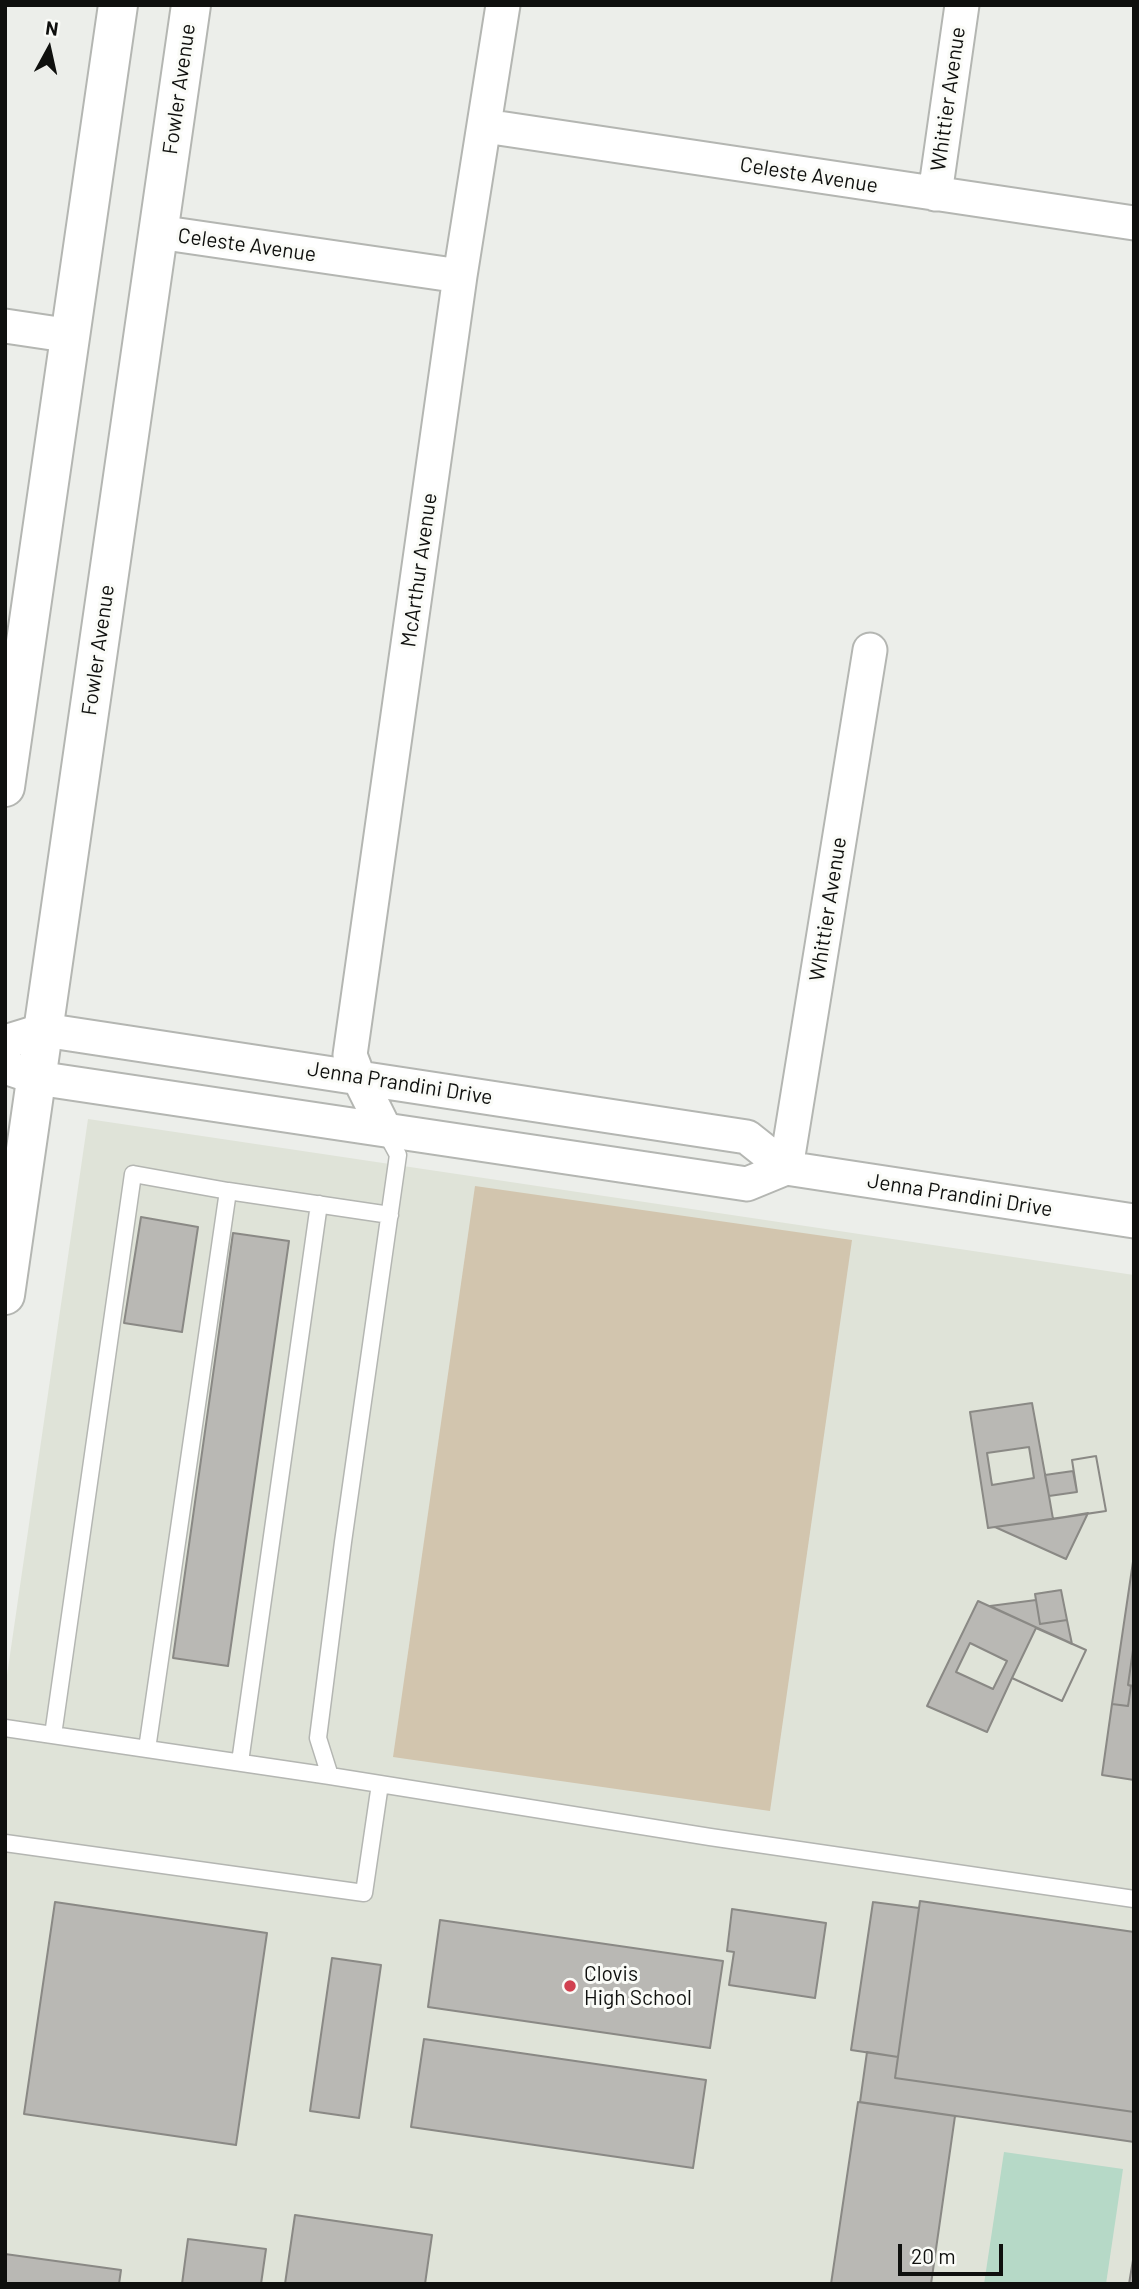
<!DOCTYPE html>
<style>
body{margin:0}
#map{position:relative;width:1139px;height:2289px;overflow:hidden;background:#eceeea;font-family:Barlow,sans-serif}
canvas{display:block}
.frame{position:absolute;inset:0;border:7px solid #0f100e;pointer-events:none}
.north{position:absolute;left:14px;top:14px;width:70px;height:70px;-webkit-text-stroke:5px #fafbf7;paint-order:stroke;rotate:8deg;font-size:19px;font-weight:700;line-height:28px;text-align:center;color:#0f100e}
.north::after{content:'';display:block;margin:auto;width:24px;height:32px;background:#0f100e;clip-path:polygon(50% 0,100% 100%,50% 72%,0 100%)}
.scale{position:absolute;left:898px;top:2244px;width:105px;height:32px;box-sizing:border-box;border:4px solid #0f100e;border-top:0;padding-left:9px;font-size:21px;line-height:24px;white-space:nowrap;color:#0f100e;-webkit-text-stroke:5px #fafbf7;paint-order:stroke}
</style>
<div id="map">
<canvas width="1139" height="2289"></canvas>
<div class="frame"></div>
<div class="north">N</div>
<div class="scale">20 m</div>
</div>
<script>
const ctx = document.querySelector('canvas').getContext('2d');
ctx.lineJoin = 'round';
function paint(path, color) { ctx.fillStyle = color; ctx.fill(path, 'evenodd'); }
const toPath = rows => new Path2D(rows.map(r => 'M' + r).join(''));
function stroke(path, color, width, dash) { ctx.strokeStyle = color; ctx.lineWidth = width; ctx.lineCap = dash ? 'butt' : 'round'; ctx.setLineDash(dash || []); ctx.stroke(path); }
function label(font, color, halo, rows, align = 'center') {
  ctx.font = font + ' Barlow,sans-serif'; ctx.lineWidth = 6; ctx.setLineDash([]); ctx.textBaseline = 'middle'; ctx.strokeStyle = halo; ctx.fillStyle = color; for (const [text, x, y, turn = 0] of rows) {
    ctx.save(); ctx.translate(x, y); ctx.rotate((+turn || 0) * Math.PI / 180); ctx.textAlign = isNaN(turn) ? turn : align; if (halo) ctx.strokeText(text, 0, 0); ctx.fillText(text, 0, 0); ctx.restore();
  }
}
const built = toPath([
 [88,1119,1134,1275,1134,2284,5,2284,5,1689]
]);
const green = toPath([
 [475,1186,852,1240,770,1811,393,1757]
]);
const water = toPath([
 [1004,2152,1123,2169,1106,2284,984,2284]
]);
const building = toPath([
 [141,1217,198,1227,182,1332,124,1323,141,1217],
 [233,1233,289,1241,228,1666,173,1658,233,1233],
 [1032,1403,1049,1496,1077,1492,1072,1460,1096,1456,1106,1511,988,1528,970,1412,1032,1403],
 [1029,1447,1034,1478,992,1485,987,1453,1029,1447],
 [1096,1456,1106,1511,1053,1519,1049,1496,1077,1492,1072,1460,1096,1456],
 [1073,1471,1077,1492,1049,1496,1045,1475,1073,1471],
 [1088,1513,1066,1559,995,1527,1053,1519,1088,1513],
 [1134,1555,1134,1643,1128,1685,1131,1686,1128,1706,1112,1704,1134,1555],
 [1061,1590,1067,1620,1040,1624,1035,1594,1061,1590],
 [1036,1600,1040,1624,1067,1620,1072,1644,990,1606,1036,1600],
 [978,1601,1086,1650,1062,1701,1012,1678,987,1732,927,1706,978,1601],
 [1036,1628,1086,1650,1062,1701,1012,1678,1036,1628],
 [970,1643,1007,1661,993,1689,956,1672,970,1643],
 [1134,1643,1134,1686,1128,1685,1134,1643],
 [1131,1686,1134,1686,1134,1780,1102,1775,1112,1704,1128,1706,1131,1686],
 [920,1901,1134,1932,1134,2112,895,2078,920,1901],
 [55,1902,267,1933,236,2145,24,2114,55,1902],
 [873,1902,919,1908,898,2057,851,2050,873,1902],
 [732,1909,826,1923,815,1998,729,1985,734,1952,727,1951,732,1909],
 [440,1920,723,1961,710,2048,428,2007,440,1920],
 [332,1958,381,1965,359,2118,310,2111,332,1958],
 [424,2039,706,2080,693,2168,411,2127,424,2039],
 [867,2052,898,2057,895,2078,1134,2112,1134,2142,860,2102,867,2052],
 [858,2102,955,2116,931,2284,831,2284,858,2102],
 [295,2215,432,2235,425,2284,285,2284,295,2215],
 [188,2239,266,2249,261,2284,182,2284,188,2239],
 [5,2254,121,2270,119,2284,5,2284,5,2254],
 [1134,2254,1134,2284,1129,2284,1134,2254]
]);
const service = toPath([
 [228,1191,390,1215],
 [5,1728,330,1776],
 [53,1735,133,1174,228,1191,147,1749],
 [240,1762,319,1204],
 [380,1784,710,1837,1134,1899],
 [5,1843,364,1893,380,1784,330,1776,318,1738,343,1542,398,1155,385,1131]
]);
const minor = toPath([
 [485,126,1134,223],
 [935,194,962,5],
 [158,232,460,276],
 [5,326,72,336],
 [5,1042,44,1030,747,1137,786,1168],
 [5,1067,37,1078,747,1184,786,1168,1134,1221],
 [384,1128,358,1076,350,1055,460,276,503,5],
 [786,1168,870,650]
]);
const secondary = toPath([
 [5,787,118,5],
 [5,1295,191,5]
]);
const markers = [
 [570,1986,7,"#d14150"]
];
const streetNames = [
 ["Fowler Avenue",179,89,-82],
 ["Whittier Avenue",948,99,-82],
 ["Celeste Avenue",809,175,9],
 ["Celeste Avenue",247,245,8],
 ["McArthur Avenue",419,570,-82],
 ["Fowler Avenue",98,650,-82],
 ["Whittier Avenue",828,909,-81],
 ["Jenna Prandini Drive",400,1083,9],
 ["Jenna Prandini Drive",960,1195,9]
];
const poiNames = [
 ["Clovis",584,1974],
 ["High School",584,1998]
];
paint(built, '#dfe3d8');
paint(green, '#d2c5ae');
paint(water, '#b6d9c7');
paint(building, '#b9b8b4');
stroke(building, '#8a8985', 2);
stroke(service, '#b4b6b2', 19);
stroke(minor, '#b4b6b2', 37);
stroke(secondary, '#b4b6b2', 42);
stroke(service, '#fff', 16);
stroke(minor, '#fff', 33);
stroke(secondary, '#fff', 38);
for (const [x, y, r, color] of markers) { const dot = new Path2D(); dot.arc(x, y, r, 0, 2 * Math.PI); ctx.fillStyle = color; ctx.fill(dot); stroke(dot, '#fafbf7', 2.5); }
label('21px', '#0f100e', '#fafbf7', streetNames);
label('21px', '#0f100e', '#fafbf7', poiNames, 'left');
</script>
